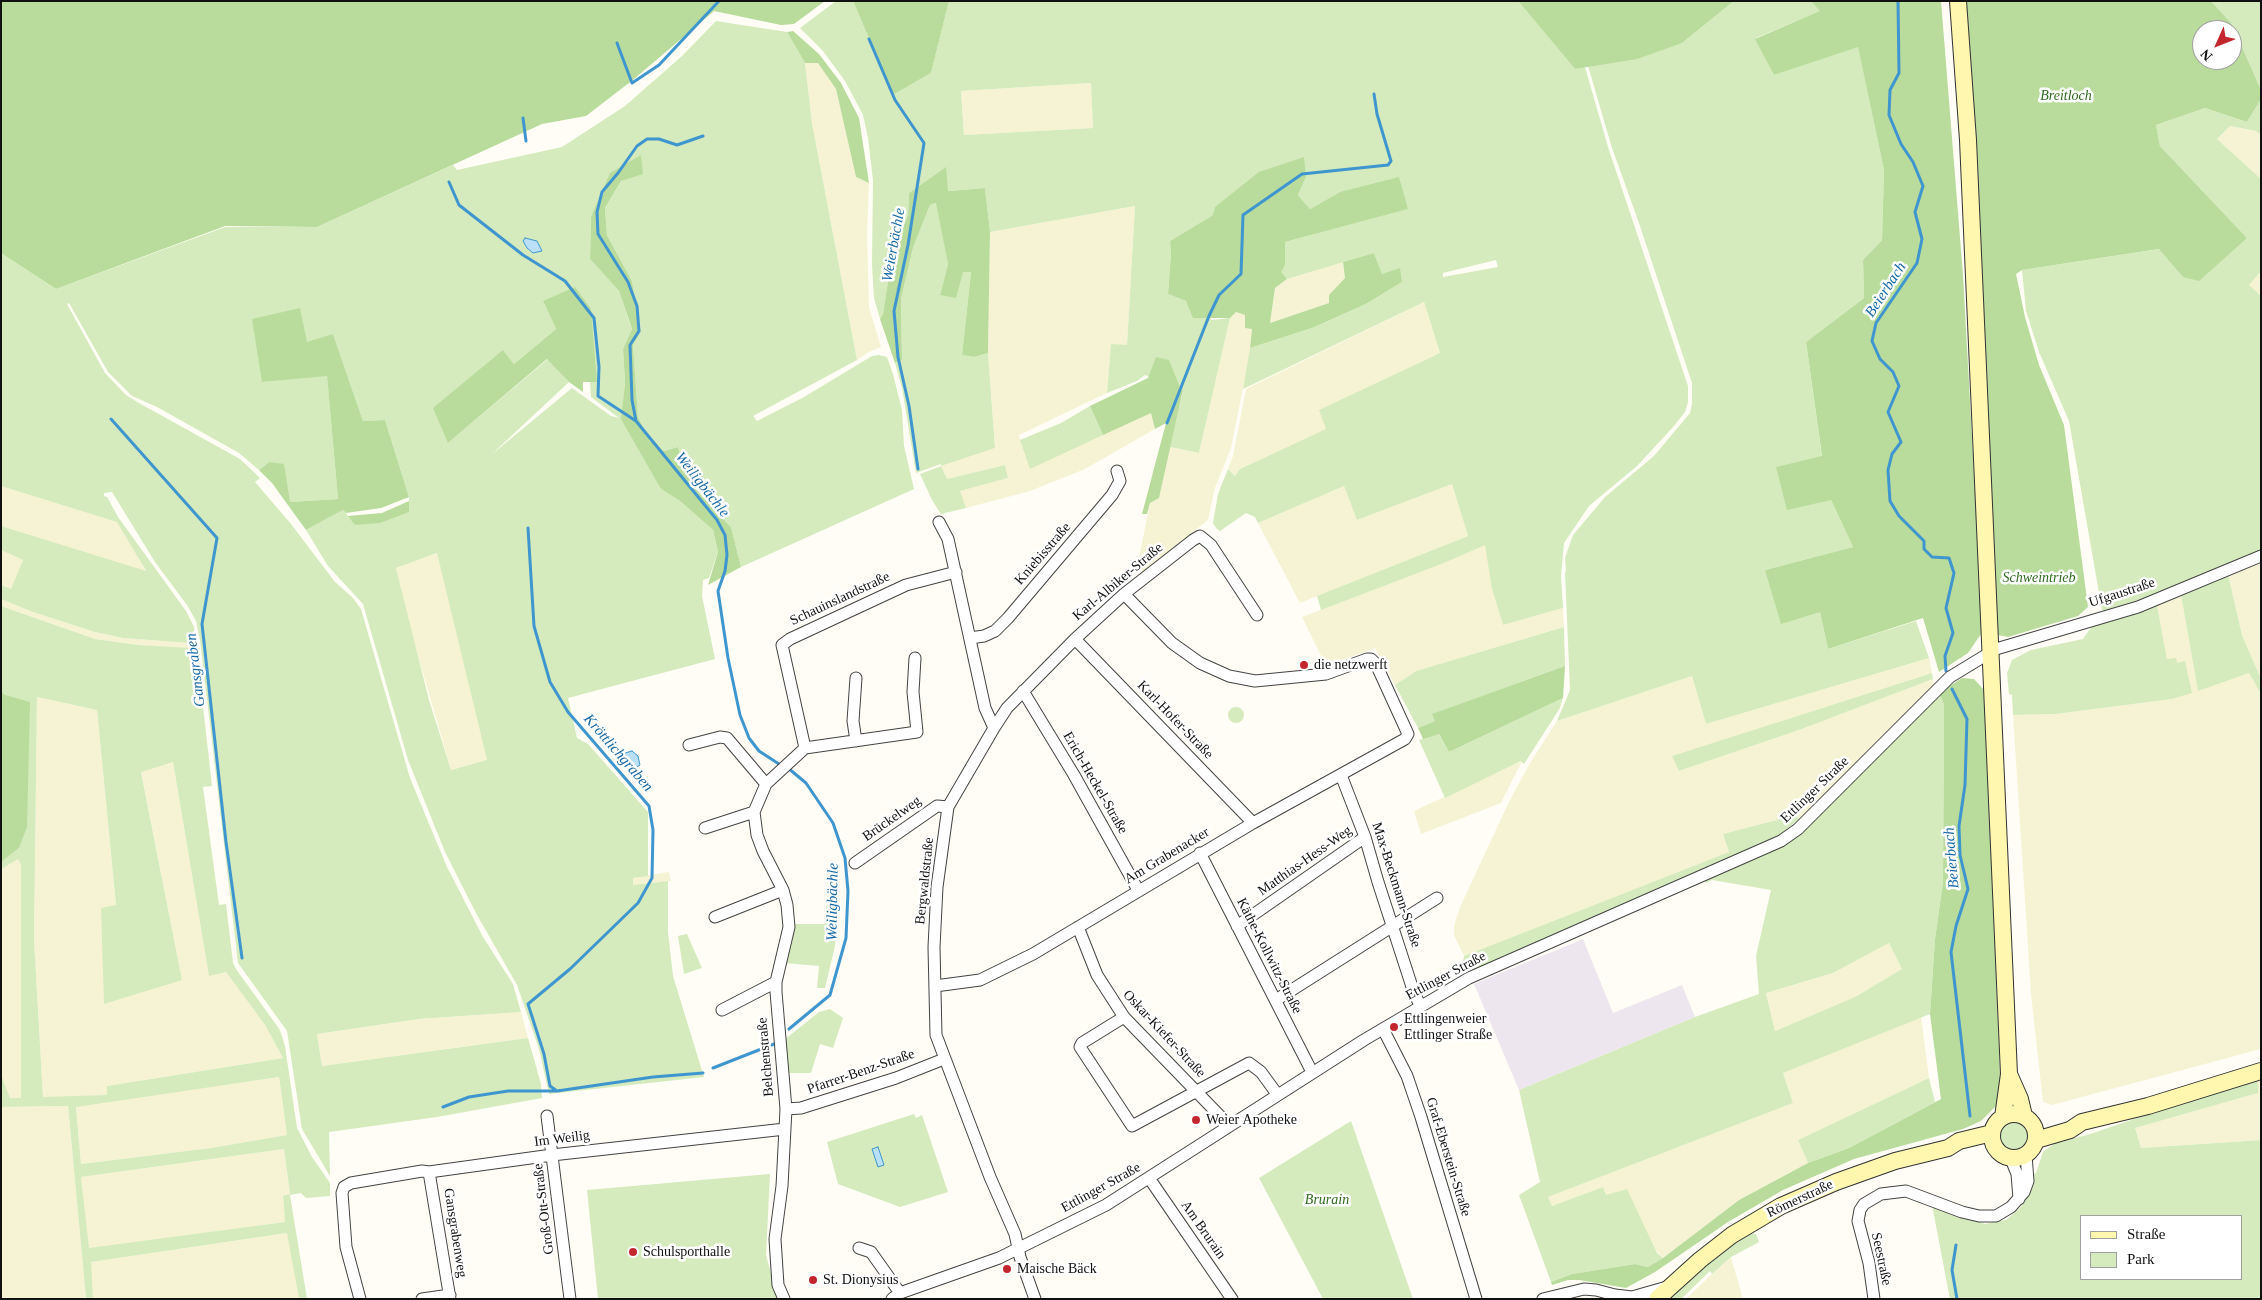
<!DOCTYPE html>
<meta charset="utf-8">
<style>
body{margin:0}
#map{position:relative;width:2262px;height:1300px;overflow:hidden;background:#fffdf5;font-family:Georgia,serif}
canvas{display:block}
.frame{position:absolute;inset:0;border:2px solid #111;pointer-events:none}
.legend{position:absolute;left:2080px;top:1215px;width:162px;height:65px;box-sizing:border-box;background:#fff;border:1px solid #a0a0a0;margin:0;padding:6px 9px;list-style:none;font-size:15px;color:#111}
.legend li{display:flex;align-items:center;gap:10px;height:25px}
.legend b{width:25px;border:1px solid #a0a0a0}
.north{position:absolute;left:2192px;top:20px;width:50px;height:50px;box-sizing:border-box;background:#fff;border:1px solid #a0a0a0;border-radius:50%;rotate:226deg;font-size:14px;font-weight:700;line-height:20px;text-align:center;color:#111}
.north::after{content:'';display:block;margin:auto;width:18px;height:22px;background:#c4262e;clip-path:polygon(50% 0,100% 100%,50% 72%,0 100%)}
</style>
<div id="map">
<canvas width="2262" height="1300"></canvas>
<div class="frame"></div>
<ul class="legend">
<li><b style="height:6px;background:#fff6b0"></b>Straße</li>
<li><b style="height:14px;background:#d5ebbd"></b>Park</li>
</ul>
<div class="north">N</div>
</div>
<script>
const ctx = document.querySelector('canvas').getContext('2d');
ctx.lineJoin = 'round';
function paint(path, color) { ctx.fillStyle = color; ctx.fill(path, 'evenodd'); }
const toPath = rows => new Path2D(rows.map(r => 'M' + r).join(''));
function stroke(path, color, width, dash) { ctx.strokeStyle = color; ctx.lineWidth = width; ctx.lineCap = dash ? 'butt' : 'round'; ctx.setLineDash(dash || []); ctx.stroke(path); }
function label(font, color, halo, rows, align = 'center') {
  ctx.font = font + ' Georgia,serif'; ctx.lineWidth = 5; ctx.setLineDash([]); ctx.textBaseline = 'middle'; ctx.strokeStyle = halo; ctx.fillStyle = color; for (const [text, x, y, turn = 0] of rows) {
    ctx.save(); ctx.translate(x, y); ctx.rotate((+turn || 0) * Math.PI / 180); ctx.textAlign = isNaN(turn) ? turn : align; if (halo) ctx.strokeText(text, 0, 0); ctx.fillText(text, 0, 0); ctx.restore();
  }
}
const industrial = toPath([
 [1583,939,1613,1013,1682,985,1695,1017,1519,1090,1474,984]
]);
const farmland = toPath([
 [818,62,836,89,856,177,869,183,867,234,869,307,881,347,869,352,857,360,812,123,805,63],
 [1091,83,1093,128,964,135,961,91],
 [2230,126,2256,131,2261,135,2261,179,2217,139],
 [1135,206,1127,345,1111,345,1107,393,1019,435,1030,468,1151,412,1155,429,1085,469,1030,491,966,508,959,491,1008,478,1005,465,947,479,941,466,995,448,988,353,990,232],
 [1343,262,1345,278,1330,295,1329,303,1270,323,1275,288,1287,279],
 [2261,271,2261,296,2248,285],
 [1424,302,1440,353,1320,410,1327,429,1240,469,1235,476,1228,469,1233,456,1246,389],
 [1236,312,1245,315,1252,329,1249,358,1231,448,1215,488,1208,520,1141,574,1138,563,1150,503,1159,498,1170,447,1199,453,1230,318],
 [1452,484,1468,536,1300,603,1258,523,1344,486,1357,520],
 [1,486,118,522,146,572,1,526],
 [1486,544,1492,589,1503,625,1563,608,1564,627,1416,671,1395,685,1375,648,1326,666,1302,617,1444,563],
 [1,550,23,560,11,590,1,585],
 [438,553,487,760,451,770,412,635,396,568],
 [2261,562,2261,679,2242,635,2228,574],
 [2181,595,2198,690,2249,673,2261,694,2261,1049,2052,1105,2043,1102,2031,994,2013,715,2056,714,2172,699,2177,663,2167,659,2157,605],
 [1,599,33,612,95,632,123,638,191,643,191,649,138,645,95,639,1,606],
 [1929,658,1932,673,1673,756,1679,771,1799,730,1933,679,1934,685,1799,819,1796,815,1723,834,1729,852,1464,956,1454,935,1454,926,1460,907,1509,802,1530,763,1557,721,1692,676,1706,724],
 [37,697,97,710,116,906,101,908,182,980,141,771,173,762,209,975,226,972,265,1025,283,1058,107,1086,108,1095,43,1098,34,940],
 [1522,761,1501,803,1421,834,1414,811],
 [18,858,21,865,22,1098,10,1098,1,1074,1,869],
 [669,872,671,881,633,885,632,878],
 [1889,943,1902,969,1855,997,1775,1031,1766,993,1833,973],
 [521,1012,528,1038,322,1066,317,1034,419,1019],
 [1921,1017,1929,1078,1798,1140,1808,1163,1739,1200,1663,1258,1606,1195,1603,1187,1552,1206,1548,1197,1793,1103,1783,1073],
 [279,1077,287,1135,211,1148,81,1164,76,1106],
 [2258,1077,2261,1077,2261,1140,2141,1148,2135,1128,2258,1093],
 [68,1106,86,1299,1,1299,1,1107],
 [284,1149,290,1194,283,1196,285,1222,88,1249,81,1177],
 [288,1233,299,1299,93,1299,90,1262],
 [1731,1257,1743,1299,1686,1299,1712,1274]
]);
const green = toPath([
 [836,1,853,1,893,95,931,73,949,1,1518,1,1575,69,1585,67,1608,147,1688,386,1688,402,1685,412,1674,426,1637,466,1589,506,1564,543,1561,576,1563,608,1503,625,1492,589,1485,545,1444,563,1321,610,1317,596,1468,536,1452,484,1357,520,1344,486,1258,523,1255,517,1246,513,1220,531,1216,528,1213,523,1218,494,1228,469,1235,476,1240,469,1326,429,1319,410,1440,353,1424,302,1243,389,1250,348,1312,328,1366,304,1402,282,1382,274,1374,253,1287,279,1280,272,1285,265,1285,242,1407,209,1340,192,1310,209,1298,195,1306,177,1213,215,1170,241,1171,254,1168,294,1186,301,1212,320,1230,318,1199,453,1170,447,1183,391,1145,375,1137,381,1107,393,1111,344,1127,345,1135,206,990,232,985,188,947,191,945,168,909,193,908,215,892,255,883,314,880,319,874,298,872,265,873,180,868,138,863,115,845,81,823,51,800,28],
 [1091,83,1093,128,964,135,961,91],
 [1496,260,1498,267,1443,277,1443,273],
 [1734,1,1811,1,1821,11,1756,38,1774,75,1858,46,1884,170,1882,240,1863,260,1864,298,1806,342,1822,457,1777,467,1831,500,1853,547,1765,570,1820,612,1828,649,1916,621,1929,658,1706,724,1692,676,1557,721,1570,690,1565,572,1566,571,1565,558,1573,535,1605,497,1654,456,1690,413,1692,404,1692,383,1639,223,1612,148,1588,66,1682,43],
 [2211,1,2261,1,2261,90,2232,24],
 [716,21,787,32,805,63,812,123,857,360,753,416,757,421,804,397,872,356,879,355,887,357,893,374,902,410,904,446,914,489,741,567,731,527,688,480,693,478,682,459,678,447,664,451,650,441,638,417,633,345,641,330,632,281,607,235,605,208,621,181,641,155,591,217,590,259,619,291,632,330,623,349,625,383,622,414,661,489,680,501,713,530,718,552,709,578,703,580,702,596,715,659,568,698,577,738,588,744,648,812,648,876,633,878,633,885,668,881,668,932,673,976,704,1077,549,1094,539,1049,517,985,477,915,445,852,408,760,363,604,328,566,306,530,343,510,356,525,409,512,409,497,385,420,363,421,333,334,262,382,327,375,338,499,290,502,269,462,259,470,239,453,157,407,132,396,108,372,69,303,67,304,105,373,126,395,139,403,240,459,260,478,255,482,291,524,335,582,353,598,361,609,410,778,447,867,483,937,513,984,521,1012,419,1019,317,1034,322,1066,528,1038,541,1084,542,1098,437,1117,329,1132,330,1176,302,1129,287,1031,238,963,200,640,196,621,187,605,155,562,112,492,104,493,104,496,107,497,118,517,186,611,194,627,212,786,203,787,219,905,226,904,233,963,236,969,280,1030,285,1046,297,1128,312,1157,330,1183,330,1196,306,1198,301,1193,290,1195,307,1299,299,1299,287,1233,91,1262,93,1299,86,1299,68,1106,1,1107,1,1074,10,1098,21,1098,21,865,18,859,1,869,1,862,19,848,5,695,1,691,1,606,95,639,138,645,190,648,191,643,123,638,95,632,33,612,1,599,1,585,11,589,23,560,1,550,1,526,146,571,117,522,1,486,1,253,56,289,225,227,317,227,453,165,457,170,562,147,625,106,682,56],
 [543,301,596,382,590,382,591,397,619,418,611,416,572,388,491,455,569,382,548,359,448,443,503,350,514,364,556,329],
 [437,553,487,760,451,770,429,700,396,568],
 [37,697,97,710,116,905,101,908,104,1004,182,980,141,772,173,762,209,976,226,972,265,1025,283,1058,107,1086,107,1095,43,1097,34,940],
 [279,1077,287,1135,211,1148,81,1164,76,1107],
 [284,1149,290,1194,283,1196,285,1222,89,1248,81,1177],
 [2261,99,2261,135,2256,131,2230,126,2217,139,2261,179,2261,271,2249,285,2261,296,2261,552,2140,602,2107,612,2102,610,2069,421,2039,352,2026,311,2022,270,2160,249,2183,277,2247,238,2160,146,2156,125,2205,108,2247,122],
 [937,203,948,264,940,295,963,272,971,272,962,355,974,357,988,353,995,448,941,466,947,479,1005,465,1008,478,960,491,966,508,941,514,932,500,920,474,941,466,941,464,916,473,902,388,895,363,902,360,901,299,913,248,930,205],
 [1090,406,1103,435,1030,469,1020,440,1061,423],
 [2228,574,2242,635,2261,679,2261,694,2249,673,2198,691,2181,595],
 [2157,605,2167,659,2176,658,2177,663,2185,661,2192,693,2172,699,2056,714,2013,715,2012,695,2009,694,2007,673,2012,660,2031,650,2083,639,2095,622,2128,614,2130,616],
 [1564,627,1565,666,1433,714,1435,721,1418,728,1395,685,1416,671],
 [1932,673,1933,679,1799,730,1679,771,1672,756],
 [1939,693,1944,704,1943,882,1935,939,1930,1014,1783,1073,1793,1103,1548,1197,1552,1206,1603,1187,1606,1195,1627,1189,1657,1253,1663,1258,1648,1267,1635,1264,1572,1274,1551,1282,1519,1195,1540,1182,1519,1090,1695,1017,1759,994,1756,956,1771,890,1712,880,1706,883,1705,881,1775,849],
 [1889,943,1902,969,1855,997,1775,1031,1766,993,1833,973],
 [1563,698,1560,708,1524,764,1521,761,1445,798,1419,740,1438,733,1449,752],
 '1228 715a8 8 0 1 1 16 0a8 8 0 1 1-16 0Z',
 [1796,815,1799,819,1779,835,1756,848,1468,972,1463,962,1464,956,1729,852,1723,834],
 [837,868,839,903,835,946,825,988,817,988,819,966,784,963,793,924,825,924,828,888,826,871],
 [687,934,702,968,684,974,678,936],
 [830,1009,843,1018,833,1048,820,1044,811,1073,786,1073,784,1040,819,1012],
 [2258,1077,2258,1093,2135,1128,2141,1148,2261,1140,2261,1299,1950,1299,1932,1205,1985,1224,2006,1220,2020,1208,2029,1193,2030,1174,2036,1173,2043,1152,2055,1143,2087,1135],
 [2081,1216,2241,1216,2241,1279,2081,1279],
 [1929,1078,1935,1102,1849,1148,1808,1163,1798,1140],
 [914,1114,916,1118,922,1115,948,1192,900,1207,838,1184,827,1142],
 '1998 1136a16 16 0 1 1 32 0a16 16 0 1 1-32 0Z',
 [1351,1121,1413,1299,1323,1299,1259,1178],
 [770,1174,766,1255,778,1299,598,1299,587,1190],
 [1749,1233,1756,1234,1759,1242,1731,1257,1712,1274,1710,1271,1681,1299,1667,1299,1701,1269]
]);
const forest = toPath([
 [1,1,825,1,794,24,781,25,714,11,634,79,586,116,542,124,317,227,225,226,56,289,1,253],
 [853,1,949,1,931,73,893,95],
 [1518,1,1734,1,1682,43,1637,59,1575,69],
 [1811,1,1941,1,1963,275,1982,618,1981,634,1968,653,1939,672,1923,618,1828,649,1820,612,1781,624,1765,570,1853,547,1831,500,1787,510,1776,467,1822,456,1806,342,1864,298,1863,260,1882,240,1884,170,1858,47,1774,75,1755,39,1820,11],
 [1965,1,2211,1,2232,24,2261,90,2261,99,2247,122,2205,108,2156,125,2160,146,2247,238,2199,281,2183,277,2159,249,2022,270,2016,274,2025,317,2039,365,2064,425,2088,607,2078,616,2008,637,1997,635],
 [2202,30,2232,30,2232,60,2202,60],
 [793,31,819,54,841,83,859,118,869,183,856,177,836,89,818,63,805,63,787,32],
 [641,155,643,174,621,181,605,208,607,235,632,281,641,331,633,345,638,417,650,441,664,451,678,447,682,459,693,478,688,481,731,527,741,567,708,585,718,552,713,530,680,501,661,489,621,419,625,383,623,349,632,329,619,291,590,259,591,217,610,173],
 [1304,157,1306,177,1298,195,1310,209,1340,192,1399,177,1408,209,1285,242,1285,265,1281,272,1287,279,1275,288,1270,323,1329,303,1329,295,1345,278,1343,262,1374,253,1382,274,1400,268,1402,282,1366,304,1312,328,1250,348,1252,329,1245,328,1245,315,1236,312,1230,318,1193,318,1186,301,1168,294,1171,254,1170,241,1213,215,1215,207,1259,172],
 [946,167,948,191,985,188,990,232,988,353,974,357,962,355,971,272,963,272,956,298,940,295,948,264,936,203,930,205,913,248,901,299,902,360,895,363,880,319,883,314,892,255,908,215,909,193],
 [575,287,591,309,597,382,583,382,583,392,569,382,547,359,448,443,433,408,503,350,514,364,556,329,543,301],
 [300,308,307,342,333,334,363,421,385,420,409,497,381,508,346,513,343,510,306,530,272,483,259,470,269,462,284,464,290,502,338,499,327,376,262,382,252,319],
 [1156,357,1169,360,1181,390,1183,390,1159,498,1150,503,1147,514,1142,514,1166,423,1155,429,1151,413,1103,435,1090,406,1148,378],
 [409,501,409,512,380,523,355,525,348,516,382,513],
 [1565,666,1563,698,1449,752,1439,734,1423,739,1418,728,1435,721,1432,714],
 [1962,678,1974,679,1985,691,2001,1101,1981,1121,1963,1129,1854,1159,1783,1190,1728,1222,1655,1272,1626,1288,1579,1280,1568,1280,1552,1285,1551,1282,1572,1274,1635,1264,1648,1267,1663,1258,1739,1200,1808,1163,1849,1148,1941,1099,1930,1014,1935,939,1943,882,1944,704,1939,693],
 [1,691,5,695,30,702,27,827,19,848,1,862]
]);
const water = toPath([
 [525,238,537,241,542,251,533,253,527,248,523,241,525,238],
 [632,751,638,756,640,765,635,768,630,767,625,753,632,751],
 [878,1147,884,1165,878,1167,872,1149,878,1147]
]);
const stream = toPath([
 [1898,1,1899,73,1890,90,1889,115,1901,144,1913,162,1923,186,1915,212,1922,239,1917,263,1876,323,1872,341,1880,359,1893,372,1899,386,1888,412,1901,442,1892,454,1888,470,1890,501,1899,516,1924,541,1924,549,1932,557,1949,558,1954,573,1946,608,1953,633,1945,656,1946,671],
 [869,39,895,100,924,143,908,245,894,311,898,357,909,406,918,469],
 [617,43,632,83,659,65,719,1],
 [523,118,526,141],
 [703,136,677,145,659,139,647,139,637,146,618,173,602,192,597,212,598,234,628,282,637,306,639,331,630,345,632,400,636,421,717,520,725,535,727,555,725,571,718,591,728,658,740,715,749,738,759,751,782,766],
 [449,182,459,205,523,255,565,281,594,318,599,367,598,396,636,421],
 [111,419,217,538,202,624,226,842,242,958],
 [1167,423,1209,316,1219,295,1241,274,1243,215,1302,174,1388,165,1391,161,1377,114,1374,94],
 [528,528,534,626,550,682,568,712,649,806,653,830,652,878,638,903,570,969,528,1004,544,1054,550,1086,557,1091],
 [1952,689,1967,719,1965,785,1959,826,1960,855,1968,889,1956,926,1951,952,1970,1116],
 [788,768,806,783,833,823,845,858,848,891,846,938,830,995,789,1029],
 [713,1068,774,1044],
 [443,1107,469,1097,508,1091,557,1091,653,1077,703,1073],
 [1956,1245,1952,1270,1957,1299]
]);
const street = toPath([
 [939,522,948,539,985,708,994,728,948,807,937,887,934,947,936,1035,990,1177,1015,1234,1020,1257,1035,1299],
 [970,638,984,636,995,631,1008,618,1112,495,1120,481,1117,471],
 [1075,639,1253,823],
 [1023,691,1074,775,1138,890],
 [994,728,1007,708,1075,639,1124,594,1193,540,1200,536,1211,545,1257,615],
 [856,741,853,721,856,678],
 [689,745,720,737,727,738,766,784],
 [805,748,782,645,790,639,906,585,956,572],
 [1341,775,1365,837,1378,882,1414,993,1420,1005],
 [705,828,754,812],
 [1200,853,1312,1072],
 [855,863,937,806,948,807],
 [715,917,783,890],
 [1237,926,1365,837],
 [1078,927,1097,975,1124,1017,1220,1116,1227,1127],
 [935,986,980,980,1033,954,1253,823,1405,739,1408,734,1376,664,1371,659,1367,659,1326,674,1255,681,1229,676,1200,663,1172,643,1124,594],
 [1276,1000,1437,898],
 [722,1010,776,982],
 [1124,1017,1082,1043,1080,1047,1132,1126,1249,1063,1261,1072,1277,1094],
 [1383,1029,1407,1076,1421,1117,1476,1299],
 [786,1109,801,1108,896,1078,944,1059],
 [547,1116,570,1299],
 [2011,1159,2017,1174,2019,1199],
 [429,1172,450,1299],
 [1149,1178,1232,1299],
 [859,1248,871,1252,900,1293],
 [360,1299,346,1247,342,1193,344,1187,351,1183,422,1171,429,1172,552,1155,785,1129],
 [422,1299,450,1295],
 [784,1299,778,1285,775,1239,782,1186,786,1109,776,992,776,982,789,927,787,905,783,890,763,851,757,835,754,812,766,784,805,748,917,732,913,692,915,658],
 [892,1299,900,1293,999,1258,1106,1205,1364,1040,1469,978,1781,841,1798,829,1950,677,1996,649,2138,607,2261,556],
 [1543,1299,1584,1289,1596,1290,1615,1295,1632,1297,1667,1287],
 [1874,1299,1869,1263,1858,1221,1860,1210,1864,1204,1881,1194,1906,1191,1962,1212,1979,1216,1996,1216,2011,1207,2024,1192,2028,1181,2026,1155]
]);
const secondary = toPath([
 [1958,1,1968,140,2009,1074,2003,1117],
 [2009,1074,2020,1099,2024,1116],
 '1992 1136a22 22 0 1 1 44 0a22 22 0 1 1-44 0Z',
 [2036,1140,2070,1130,2082,1122,2148,1106,2261,1071],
 [1657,1299,1700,1260,1732,1235,1781,1206,1836,1182,1895,1161,1948,1148,1959,1141,1992,1133]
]);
const markers = [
 [1304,665,5,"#c4262e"],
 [1394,1027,5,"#c4262e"],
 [1196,1120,5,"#c4262e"],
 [633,1252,5,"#c4262e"],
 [1007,1269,5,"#c4262e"],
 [813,1280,5,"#c4262e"]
];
const parkNames = [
 ["Breitloch",2066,96],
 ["Schweintrieb",2039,578],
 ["Brurain",1327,1200]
];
const streetNames = [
 ["Kniebisstraße",1043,554,-49],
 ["Karl-Albiker-Straße",1118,582,-40],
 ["Ufgaustraße",2122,593,-18],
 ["Schauinslandstraße",840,599,-25],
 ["Karl-Hofer-Straße",1175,720,46],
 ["Erich-Heckel-Straße",1095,783,60],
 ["Ettlinger Straße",1815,790,-44],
 ["Brückelweg",892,819,-35],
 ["Am Grabenacker",1167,856,-31],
 ["Matthias-Hess-Weg",1305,861,-35],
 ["Bergwaldstraße",925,881,-84],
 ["Max-Beckmann-Straße",1396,885,72],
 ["Käthe-Kollwitz-Straße",1269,956,63],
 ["Ettlinger Straße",1446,976,-28],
 ["Oskar-Kiefer-Straße",1164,1034,47],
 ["Belchenstraße",766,1057,-95],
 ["Pfarrer-Benz-Straße",861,1072,-19],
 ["Im Weilig",562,1139,-7],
 ["Graf-Eberstein-Straße",1448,1157,73],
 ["Ettlinger Straße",1101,1188,-29],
 ["Römerstraße",1800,1199,-25],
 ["Groß-Ott-Straße",544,1209,-97],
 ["Am Brurain",1203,1230,55],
 ["Gansgrabenweg",455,1233,81],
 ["Seestraße",1881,1259,78]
];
const poiNames = [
 ["die netzwerft",1314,665],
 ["Ettlingenweier",1404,1019],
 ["Ettlinger Straße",1404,1035],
 ["Weier Apotheke",1206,1120],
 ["Schulsporthalle",643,1252],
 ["Maische Bäck",1017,1269],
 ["St. Dionysius",823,1280]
];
const waterNames = [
 ["Weierbächle",894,245,-80],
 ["Beierbach",1886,290,-57],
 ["Weiligbächle",702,485,52],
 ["Gansgraben",196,670,-97],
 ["Kröttlichgraben",618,753,49],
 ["Beierbach",1952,858,-95],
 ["Weiligbächle",833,902,-89]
];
paint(industrial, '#eee6ef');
paint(farmland, '#f6f3d4');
paint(green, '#d5ebbd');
paint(forest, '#b9dc9c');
paint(water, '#b9e0f7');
stroke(water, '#3f96cf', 1);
stroke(stream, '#3f96cf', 3);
stroke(street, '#444', 13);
stroke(secondary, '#333', 18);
stroke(street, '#fff', 11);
stroke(secondary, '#fff6b0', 16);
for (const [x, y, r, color] of markers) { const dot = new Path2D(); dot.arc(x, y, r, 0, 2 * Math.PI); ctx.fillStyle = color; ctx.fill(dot); stroke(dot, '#fff', 2); }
label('italic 14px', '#2f6b1f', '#fff', parkNames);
label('14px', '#111', '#fff', streetNames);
label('14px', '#111', '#fff', poiNames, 'left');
label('italic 15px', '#1768a6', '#fff', waterNames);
</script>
